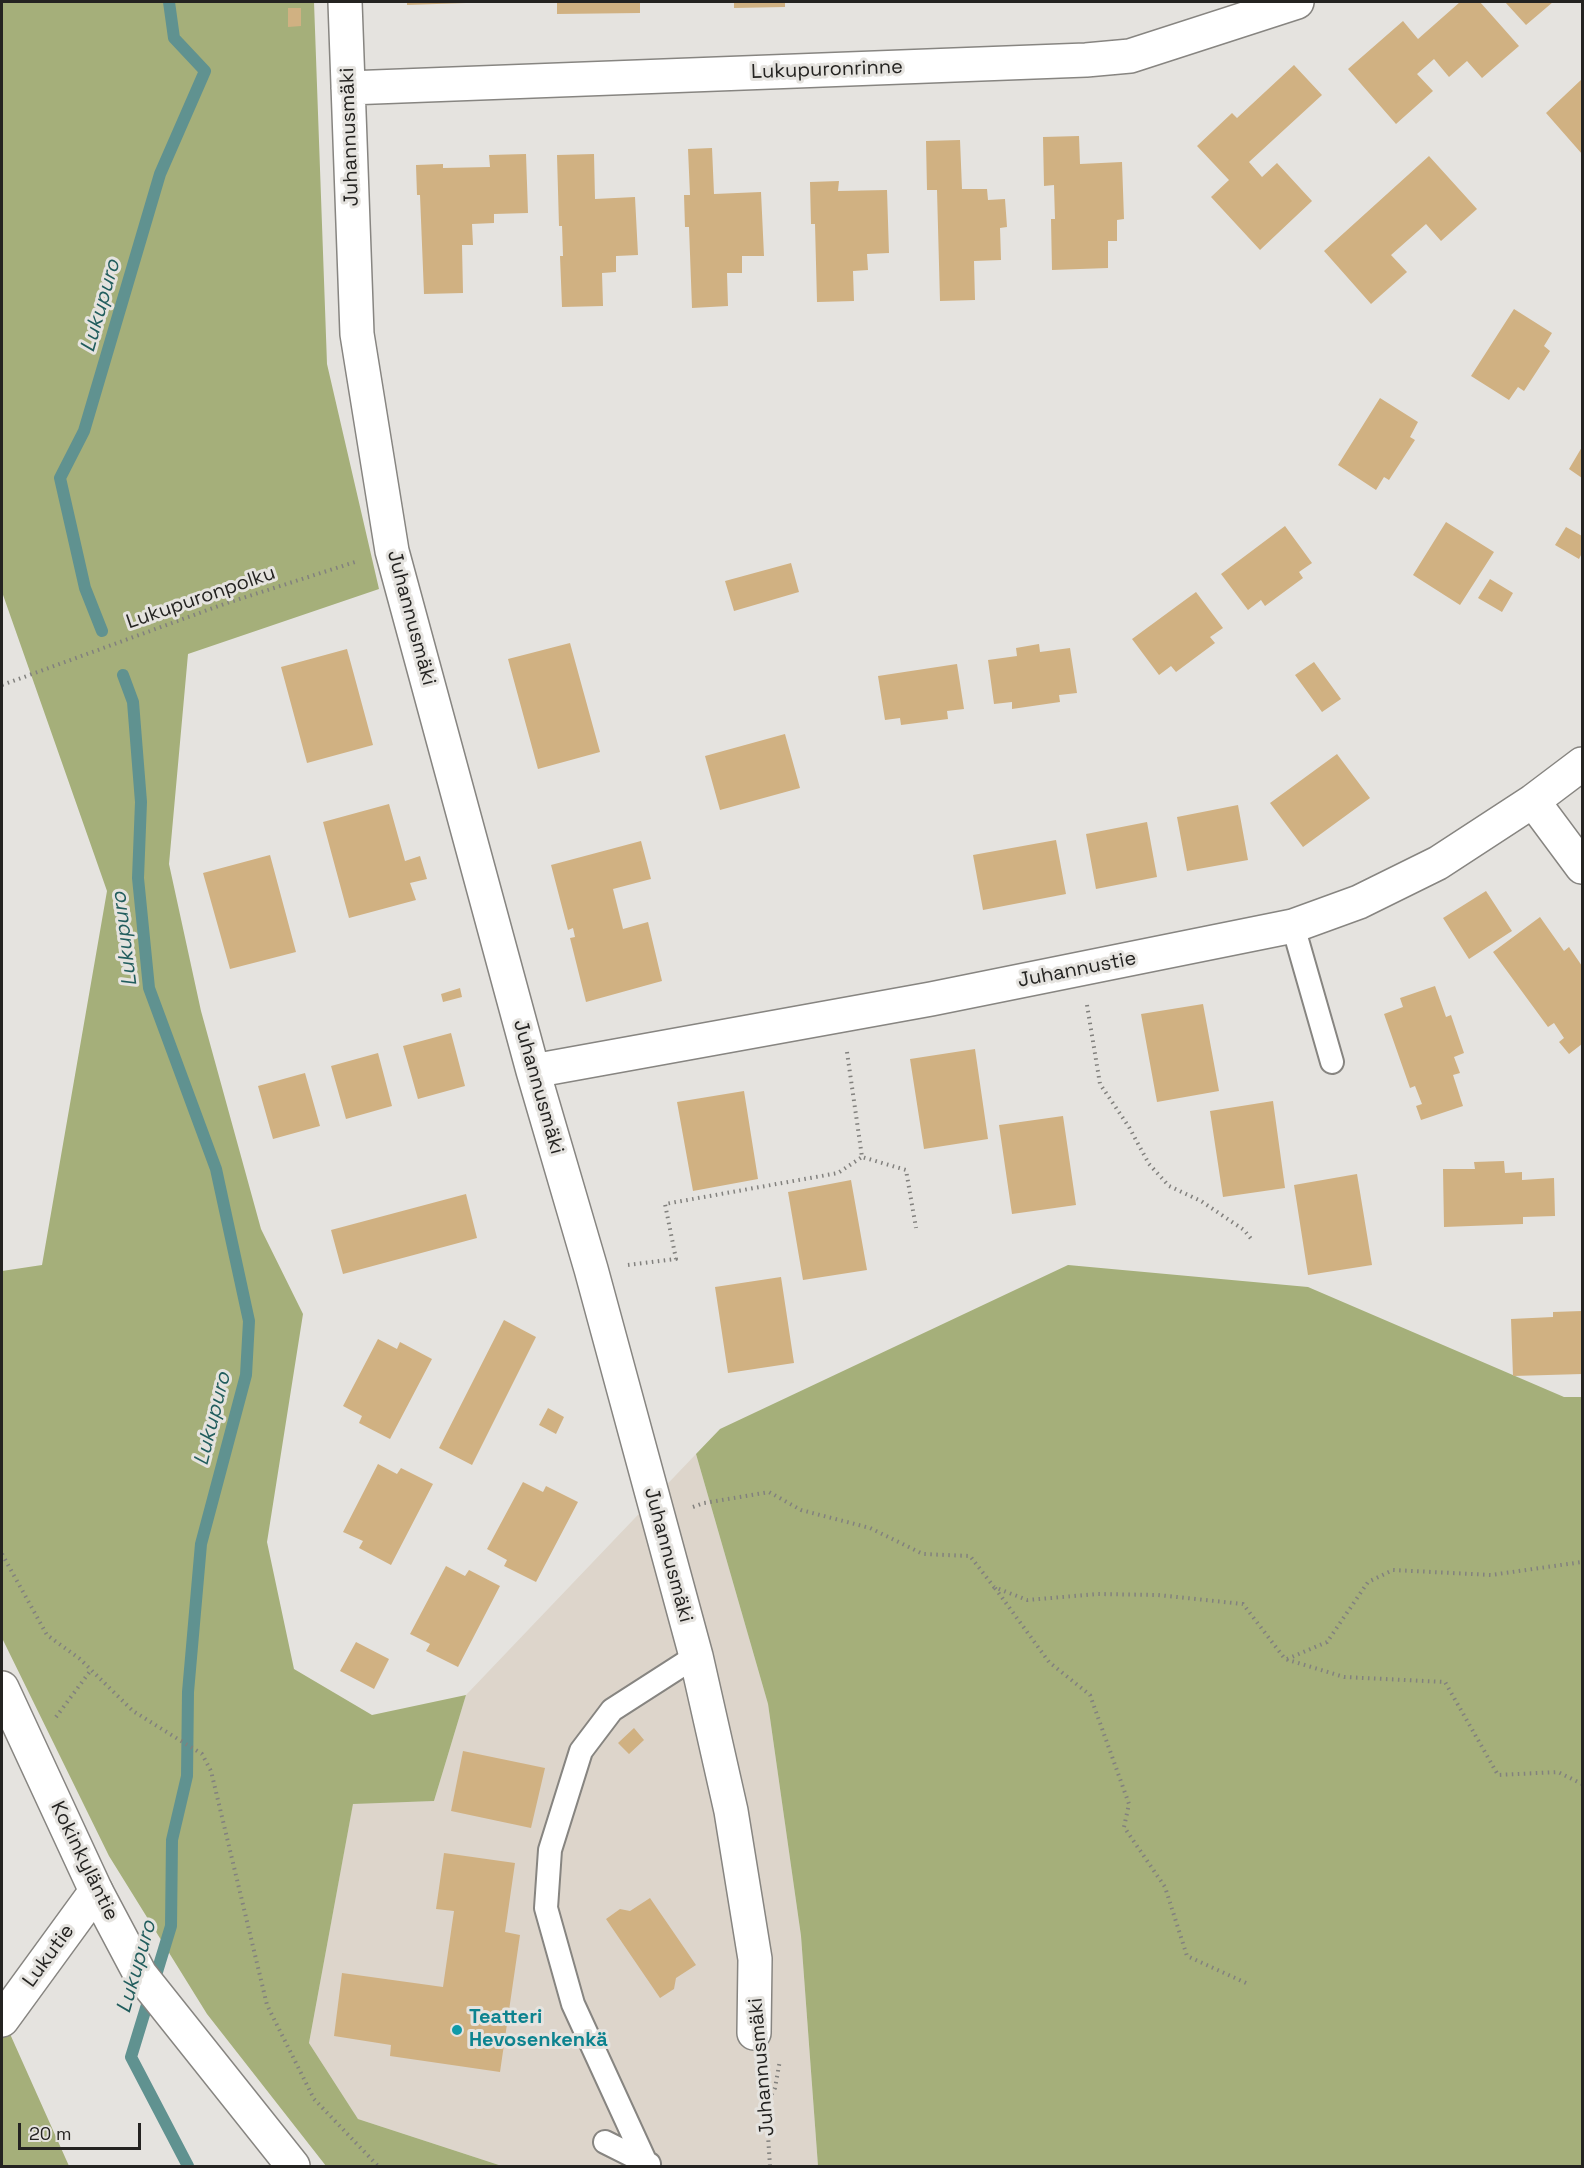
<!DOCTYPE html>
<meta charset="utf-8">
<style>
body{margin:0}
#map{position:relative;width:1584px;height:2168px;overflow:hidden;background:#e5e3df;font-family:"Space Grotesk",sans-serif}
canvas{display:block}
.frame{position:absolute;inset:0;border:3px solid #242321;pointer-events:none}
.scale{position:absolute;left:18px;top:2123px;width:123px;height:27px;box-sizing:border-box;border:3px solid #242321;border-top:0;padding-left:8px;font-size:18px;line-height:21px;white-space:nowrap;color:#242321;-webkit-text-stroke:4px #e5e3df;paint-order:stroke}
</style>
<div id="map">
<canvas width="1584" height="2168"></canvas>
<div class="frame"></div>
<div class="scale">20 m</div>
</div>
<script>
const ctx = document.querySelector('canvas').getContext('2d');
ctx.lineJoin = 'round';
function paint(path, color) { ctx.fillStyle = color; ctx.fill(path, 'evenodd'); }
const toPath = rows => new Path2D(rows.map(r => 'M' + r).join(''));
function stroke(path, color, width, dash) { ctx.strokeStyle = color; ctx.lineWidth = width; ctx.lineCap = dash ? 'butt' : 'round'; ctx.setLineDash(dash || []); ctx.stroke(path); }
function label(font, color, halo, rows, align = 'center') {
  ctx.font = font + ' "Space Grotesk",sans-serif'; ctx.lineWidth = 6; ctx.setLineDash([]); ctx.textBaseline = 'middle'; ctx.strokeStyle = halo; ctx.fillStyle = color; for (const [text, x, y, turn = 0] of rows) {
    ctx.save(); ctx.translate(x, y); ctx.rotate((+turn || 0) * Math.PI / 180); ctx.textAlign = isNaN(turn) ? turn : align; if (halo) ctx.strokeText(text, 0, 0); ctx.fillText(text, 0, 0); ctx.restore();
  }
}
const built = toPath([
 [696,1454,768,1704,801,1936,818,2166,502,2166,358,2119,309,2043,353,1803,434,1801,466,1695]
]);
const forest = toPath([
 [2,2,314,2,327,364,379,589,188,654,169,864,201,1011,261,1229,303,1314,267,1542,294,1669,372,1715,466,1695,434,1801,353,1804,309,2043,358,2119,502,2166,326,2166,207,2014,109,1856,2,1638,2,1271,42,1265,107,891,2,592],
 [1068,1265,1308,1287,1564,1397,1582,1397,1582,2166,818,2166,801,1936,768,1704,696,1454,720,1429],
 [2,2016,69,2166,2,2166]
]);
const stream = toPath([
 [102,631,85,588,60,478,84,431,160,174,205,71,174,38,169,2],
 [123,675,133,702,141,802,138,878,149,988,216,1169,249,1321,246,1375,201,1544,188,1692,187,1776,172,1840,171,1926,131,2057,188,2166]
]);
const building = toPath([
 [407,2,466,2,466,3,407,5],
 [557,2,640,2,640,13,557,14],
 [734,2,785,2,785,7,734,8],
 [1460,2,1480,2,1519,46,1482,78,1467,61,1449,77,1434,59,1417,74,1433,91,1396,124,1348,69,1403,21,1418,39],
 [1505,2,1553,2,1526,25],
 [288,8,301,8,301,26,288,27],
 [1294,65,1322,95,1249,162,1262,177,1277,163,1312,201,1260,250,1211,197,1229,180,1197,146,1232,113,1237,118],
 [1582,79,1582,154,1546,113],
 [1079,136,1080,164,1122,162,1124,219,1117,220,1117,241,1108,241,1108,268,1052,270,1051,219,1055,219,1054,185,1044,186,1043,137],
 [960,140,962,189,987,189,988,200,1005,199,1007,227,1000,228,1001,260,974,261,975,300,940,301,937,190,927,190,926,141],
 [712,148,714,194,761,192,764,256,742,256,742,273,727,273,728,306,692,308,689,227,685,227,684,195,690,195,688,149],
 [526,154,528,213,494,214,494,223,472,224,473,245,462,245,463,293,424,294,420,195,417,195,416,165,443,164,443,168,490,167,489,155],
 [594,154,595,199,635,197,638,255,616,256,616,272,602,273,603,306,562,307,560,256,563,256,562,226,559,226,557,155],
 [1429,156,1477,209,1441,241,1426,224,1391,255,1407,272,1371,304,1324,251],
 [839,181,838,191,887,190,889,253,867,254,868,270,853,271,854,301,817,302,815,224,811,224,810,182],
 [1514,309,1552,333,1544,346,1550,351,1524,391,1518,387,1509,400,1471,376],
 [1380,398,1418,422,1410,437,1415,440,1389,480,1384,477,1376,490,1338,465],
 [1582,447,1582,478,1569,469],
 [1446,522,1494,552,1460,605,1413,575],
 [1285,526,1312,563,1299,572,1303,578,1265,606,1261,600,1248,610,1221,574],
 [1566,527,1582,536,1582,553,1579,559,1555,545],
 [791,563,799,592,734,611,725,581],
 [1490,579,1513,593,1502,612,1478,598],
 [1196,592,1223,628,1210,637,1215,643,1176,672,1171,666,1159,675,1132,639],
 [570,643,600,752,538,769,508,659],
 [1039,644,1040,652,1070,648,1077,693,1059,695,1060,702,1012,709,1012,702,994,704,988,660,1017,656,1016,648],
 [347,649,373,745,307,763,281,667],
 [1314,662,1341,699,1322,712,1295,675],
 [957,664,964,709,947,711,948,719,901,725,900,718,885,720,878,676],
 [785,734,800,788,720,810,705,756],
 [1337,754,1370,798,1303,847,1270,803],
 [389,804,405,861,420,856,427,879,410,883,416,900,349,918,323,822],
 [1238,805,1248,860,1187,871,1177,817],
 [1147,822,1157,877,1096,889,1086,834],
 [1056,840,1066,894,983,910,973,855],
 [641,841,651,879,613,889,623,929,648,922,662,981,586,1002,570,938,575,937,573,928,568,930,551,865],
 [270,855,296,952,230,969,203,873],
 [1486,891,1512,931,1469,959,1443,918],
 [1540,917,1564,951,1569,947,1582,966,1582,1044,1569,1054,1559,1042,1564,1038,1554,1023,1548,1027,1493,952],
 [1435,986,1446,1017,1451,1015,1464,1053,1454,1057,1460,1073,1453,1075,1463,1106,1421,1120,1416,1106,1422,1104,1415,1086,1410,1088,1384,1014,1403,1007,1400,998],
 [460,988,462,997,443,1002,441,994],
 [1203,1004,1219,1091,1157,1102,1141,1014],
 [451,1033,465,1086,418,1099,403,1046],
 [975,1049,988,1139,924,1149,910,1059],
 [378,1053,392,1106,346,1119,331,1066],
 [305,1073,320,1126,273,1139,258,1086],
 [744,1091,758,1179,693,1191,677,1102],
 [1273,1101,1285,1188,1223,1197,1210,1111],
 [1063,1116,1076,1205,1012,1214,999,1125],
 [1504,1161,1505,1173,1522,1172,1522,1180,1554,1178,1555,1216,1523,1217,1523,1224,1444,1227,1443,1169,1475,1169,1474,1162],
 [1357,1174,1372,1265,1308,1275,1294,1185],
 [851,1180,867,1270,803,1280,788,1192],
 [466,1194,477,1238,343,1274,331,1230],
 [781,1277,794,1363,728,1373,715,1287],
 [1582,1311,1582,1374,1513,1376,1511,1319,1553,1317,1553,1312],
 [504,1320,536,1337,472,1465,439,1448],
 [378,1339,397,1349,400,1342,432,1359,390,1439,359,1423,362,1416,343,1406],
 [548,1408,564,1417,556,1434,539,1425],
 [378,1464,397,1474,401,1468,433,1484,391,1565,359,1548,363,1541,343,1532],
 [523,1482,543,1492,546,1486,578,1502,536,1582,504,1566,507,1560,487,1549],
 [446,1566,465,1576,469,1570,500,1586,458,1667,426,1651,430,1644,410,1634],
 [356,1642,389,1659,374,1689,340,1671],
 [634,1728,644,1740,629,1754,618,1743],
 [463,1751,545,1768,531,1828,451,1811],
 [444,1853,515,1863,505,1932,520,1935,500,2072,390,2056,391,2045,334,2036,342,1973,443,1987,454,1911,436,1909],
 [650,1898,696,1965,676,1978,674,1989,660,1998,606,1919,620,1909,630,1911]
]);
const path = toPath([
 [2,685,224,604,355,562],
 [1087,1005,1100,1084,1129,1127,1149,1164,1169,1186,1201,1201,1244,1230,1252,1240],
 [847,1052,862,1157,906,1170,916,1228],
 [628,1265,676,1259,665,1204,838,1173,862,1157],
 [693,1507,704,1503,769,1492,801,1510,870,1528,923,1554,970,1556,994,1587,1027,1600,1098,1594,1158,1595,1243,1604,1285,1659,1344,1677,1445,1682,1498,1775,1558,1772,1582,1784],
 [2,1554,47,1635,80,1659,133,1711,202,1754,211,1771,267,2005,314,2099,378,2166],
 [995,1588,1049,1662,1090,1695,1129,1804,1124,1827,1165,1887,1187,1956,1246,1983],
 [1287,1659,1327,1642,1368,1582,1393,1570,1491,1575,1582,1562],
 [56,1717,91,1670],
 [760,2069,766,2105,770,2166],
 [766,2105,775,2088,780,2060]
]);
const service = toPath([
 [1293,926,1332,1062],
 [605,2142,649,2164],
 [646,2163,573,2004,546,1908,550,1850,581,1751,612,1710,696,1656]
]);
const minor = toPath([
 [345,2,357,334,392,551,533,1071,591,1269,696,1656,731,1811,755,1959,754,2033],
 [348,88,1086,60,1130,56,1297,2],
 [1533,801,1582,867],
 [533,1071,931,999,1293,926,1359,902,1438,863,1533,801,1582,764],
 [2,2020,96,1891]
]);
const secondary = toPath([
 [2,1688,96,1891,140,1974,293,2166]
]);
const markers = [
 [457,2030,6,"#0f9aa8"]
];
const streetNames = [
 ["Lukupuronrinne",827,70,-2],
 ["Juhannusmäki",350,137,-92],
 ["Lukupuronpolku",201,598,-19],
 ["Juhannusmäki",411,618,75],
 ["Juhannustie",1077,970,-11],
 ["Juhannusmäki",538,1087,74],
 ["Juhannusmäki",668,1555,75],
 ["Kokinkyläntie",84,1861,64],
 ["Lukutie",49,1956,-54],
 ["Juhannusmäki",762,2067,-95]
];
const cultureNames = [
 ["Teatteri",469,2018],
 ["Hevosenkenkä",469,2041]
];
const waterNames = [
 ["Lukupuro",101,306,-74],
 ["Lukupuro",125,939,-97],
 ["Lukupuro",213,1419,-76],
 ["Lukupuro",137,1967,-74]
];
paint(built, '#ddd5cb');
paint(forest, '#a5af7a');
stroke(stream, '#609290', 12);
paint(building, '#d0b182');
stroke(service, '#878581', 26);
stroke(minor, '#878581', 36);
stroke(secondary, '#878581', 36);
stroke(path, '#82817e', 4, [1.5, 4.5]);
stroke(service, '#fff', 22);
stroke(minor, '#fff', 33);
stroke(secondary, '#fff', 33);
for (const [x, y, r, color] of markers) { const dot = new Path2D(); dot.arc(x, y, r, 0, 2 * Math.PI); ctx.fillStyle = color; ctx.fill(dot); stroke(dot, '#e5e3df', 2); }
label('20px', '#242321', '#e5e3df', streetNames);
label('bold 20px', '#0d838f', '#e5e3df', cultureNames, 'left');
label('italic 21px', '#215d5d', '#e5e3df', waterNames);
</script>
